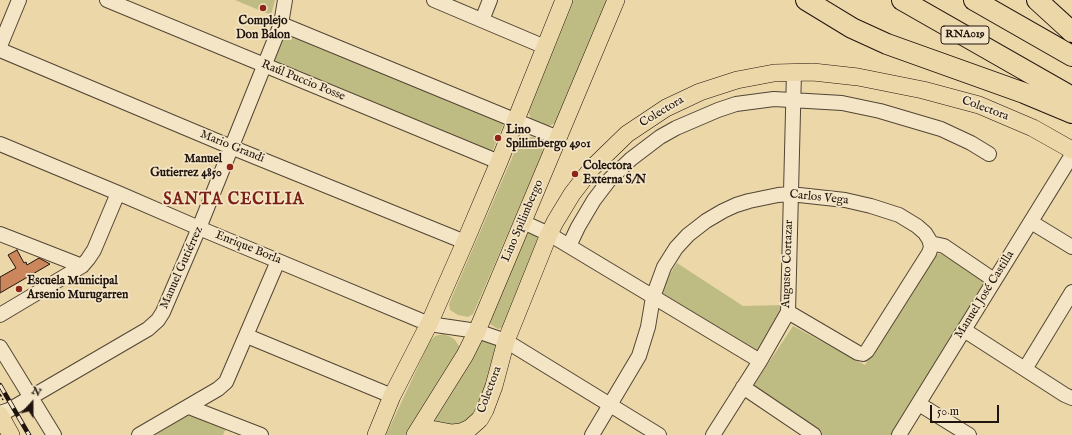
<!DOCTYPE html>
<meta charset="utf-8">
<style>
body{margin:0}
#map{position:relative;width:1072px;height:435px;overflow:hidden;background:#ecd7a8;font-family:"IM FELL English",serif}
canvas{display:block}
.north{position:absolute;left:12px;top:383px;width:40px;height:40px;-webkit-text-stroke:3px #f3e5c6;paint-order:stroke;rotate:21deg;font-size:11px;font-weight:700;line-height:16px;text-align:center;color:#20140e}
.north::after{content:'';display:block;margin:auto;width:14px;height:18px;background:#20140e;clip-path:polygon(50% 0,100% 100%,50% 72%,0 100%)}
.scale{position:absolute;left:930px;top:405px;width:69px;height:18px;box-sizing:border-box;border:2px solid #20140e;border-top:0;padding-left:5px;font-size:12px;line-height:14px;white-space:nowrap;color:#20140e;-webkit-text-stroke:3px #f3e5c6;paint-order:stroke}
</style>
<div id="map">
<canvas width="1072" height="435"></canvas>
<div class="north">N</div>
<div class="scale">50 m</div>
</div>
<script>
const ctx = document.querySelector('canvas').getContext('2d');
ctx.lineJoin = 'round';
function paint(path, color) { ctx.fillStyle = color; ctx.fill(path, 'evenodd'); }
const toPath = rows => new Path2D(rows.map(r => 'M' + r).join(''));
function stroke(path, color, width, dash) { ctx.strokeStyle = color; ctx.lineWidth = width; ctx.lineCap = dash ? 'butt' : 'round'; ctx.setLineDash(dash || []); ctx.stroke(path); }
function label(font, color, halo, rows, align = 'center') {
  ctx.font = font + ' "IM FELL English",serif'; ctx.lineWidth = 3.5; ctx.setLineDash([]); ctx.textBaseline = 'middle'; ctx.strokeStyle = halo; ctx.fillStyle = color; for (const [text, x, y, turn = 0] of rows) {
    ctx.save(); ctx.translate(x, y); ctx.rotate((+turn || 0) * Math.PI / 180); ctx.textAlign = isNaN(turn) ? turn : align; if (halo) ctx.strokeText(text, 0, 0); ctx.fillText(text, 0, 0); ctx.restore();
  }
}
const green = toPath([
 [235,0,275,0,271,15],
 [571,0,609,0,557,122,549,126,544,126,531,119,528,111],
 [286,30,505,121,492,152,272,62],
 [533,137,540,141,543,152,473,314,468,317,458,315,450,310,449,304,518,144,525,138],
 [527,233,533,233,537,237,539,242,504,327,498,329,490,324,488,319],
 [932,254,942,254,982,280,984,287,891,435,822,435,752,388,793,326,865,365],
 [677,263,743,306,782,305,782,317,758,354,659,291],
 [443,334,451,337,455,340,459,346,460,352,411,435,386,435,430,341,435,336],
 [485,338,500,345,497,362,471,420,457,426,432,423,478,342],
 [188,412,226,428,223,435,155,435]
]);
const building = toPath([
 [17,250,24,263,26,262,27,265,39,258,50,264,0,293,0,277,16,268,8,255,17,250]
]);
const path = toPath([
 [0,394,3,400]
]);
const minor = toPath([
 [107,0,499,162],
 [434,0,545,47],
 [482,20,490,0],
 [281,24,558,138],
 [0,46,19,0],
 [0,50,231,147,465,242],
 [0,144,118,193,199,228,429,324,477,331,506,341,659,435],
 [523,222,549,234,760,361],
 [1031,222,1072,247],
 [0,234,82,266],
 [930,243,944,246,994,280],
 [569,246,578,227,594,200,610,179,631,159,660,137,676,128,718,110,736,104,774,99,842,103,880,111,941,129,971,143,989,154],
 [0,315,82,266,88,259,94,250,118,193],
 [964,330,1065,395,1072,398],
 [247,336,392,396],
 [0,347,54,435],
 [1025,369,1072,292],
 [743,387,814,435],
 [919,404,969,435],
 [189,407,261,435],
 [0,413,9,410,148,329,158,320,163,312,199,228,281,24,285,0],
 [139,435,218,389,226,382,278,261],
 [592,435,639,356,648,327,653,297,664,267,676,248,688,235,706,221,723,211,736,205,749,201,778,195,790,194,845,200,871,206,899,215,917,226,925,233,930,241,931,247,929,253,867,351,863,354,858,353,788,312],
 [713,435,760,361,788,312,794,72],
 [899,435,1072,155]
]);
const major = toPath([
 [0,415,11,435],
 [420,427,452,433,461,432,470,428,480,419,485,410,494,386,506,341,549,234,555,222,572,194,592,168,627,134,666,108,700,92,737,80,774,73,813,72,858,77,923,90,979,105,1033,128,1072,150],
 [376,435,392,396,429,324,465,242,499,162,564,0],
 [415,435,465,355,477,331,616,0]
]);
const highway = toPath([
 [806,0,852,28,887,44,1024,93,1072,113],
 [902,0,1072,97],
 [974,0,1072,56],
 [1037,0,1072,32]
]);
const rail = toPath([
 [0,385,29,435]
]);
const markers = [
 [263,8,4,"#8f2418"],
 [498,138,4,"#8f2418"],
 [230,167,4,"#8f2418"],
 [575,174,4,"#8f2418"],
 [19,289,4,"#8f2418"]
];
const shields = [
 [965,35,48]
];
const shieldNames = [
 ["RNA019",965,35]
];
const poiNames = [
 ["Complejo",263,22,"center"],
 ["Don Balon",263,36,"center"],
 ["Lino",506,131],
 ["Spilimbergo 4901",506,145],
 ["Manuel",222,160,"right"],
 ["Gutierrez 4850",222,174,"right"],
 ["Colectora",583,167],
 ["Externa S/N",583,181],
 ["Escuela Municipal",27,282],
 ["Arsenio Murugarren",27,296]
];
const streetNames = [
 ["Raúl Puccio Posse",303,81,22],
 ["Colectora",985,109,20],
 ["Colectora",662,112,-31],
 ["Mario Grandi",232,147,22],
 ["Carlos Vega",819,198,6],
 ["Lino Spilimbergo",523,221,-67],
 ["Enrique Borla",248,248,22],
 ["Augusto Cortazar",788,264,-88],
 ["Manuel Gutiérrez",182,268,-66],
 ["Manuel José Castilla",985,295,-58],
 ["Colectora",490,390,-70]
];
const districtNames = [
 ["SANTA CECILIA",234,201]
];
paint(green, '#bebc83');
paint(building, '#cc865c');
stroke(building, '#20140e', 1);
stroke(minor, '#534534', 16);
stroke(major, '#20140e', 18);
stroke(highway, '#20140e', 22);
stroke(path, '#20140e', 1.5, [3, 2]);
stroke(minor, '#f3e5c6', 14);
stroke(major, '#ecd7a8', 17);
stroke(highway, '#ecd7a8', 20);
stroke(rail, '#20140e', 4.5);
stroke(rail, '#f3e5c6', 3, [9]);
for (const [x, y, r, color] of markers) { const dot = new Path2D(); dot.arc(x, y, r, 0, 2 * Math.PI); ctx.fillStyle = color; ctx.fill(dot); stroke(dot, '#f3e5c6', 1.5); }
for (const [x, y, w] of shields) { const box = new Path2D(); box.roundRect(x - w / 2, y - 9, w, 18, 3); ctx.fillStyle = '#f3e5c6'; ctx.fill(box); stroke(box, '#20140e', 1); }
label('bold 11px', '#20140e', null, shieldNames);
label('bold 12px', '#20140e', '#f3e5c6', poiNames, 'left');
label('12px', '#20140e', '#f3e5c6', streetNames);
ctx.letterSpacing = '1px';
label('bold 16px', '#7a1f14', '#f3e5c6', districtNames);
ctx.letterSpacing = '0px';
</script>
